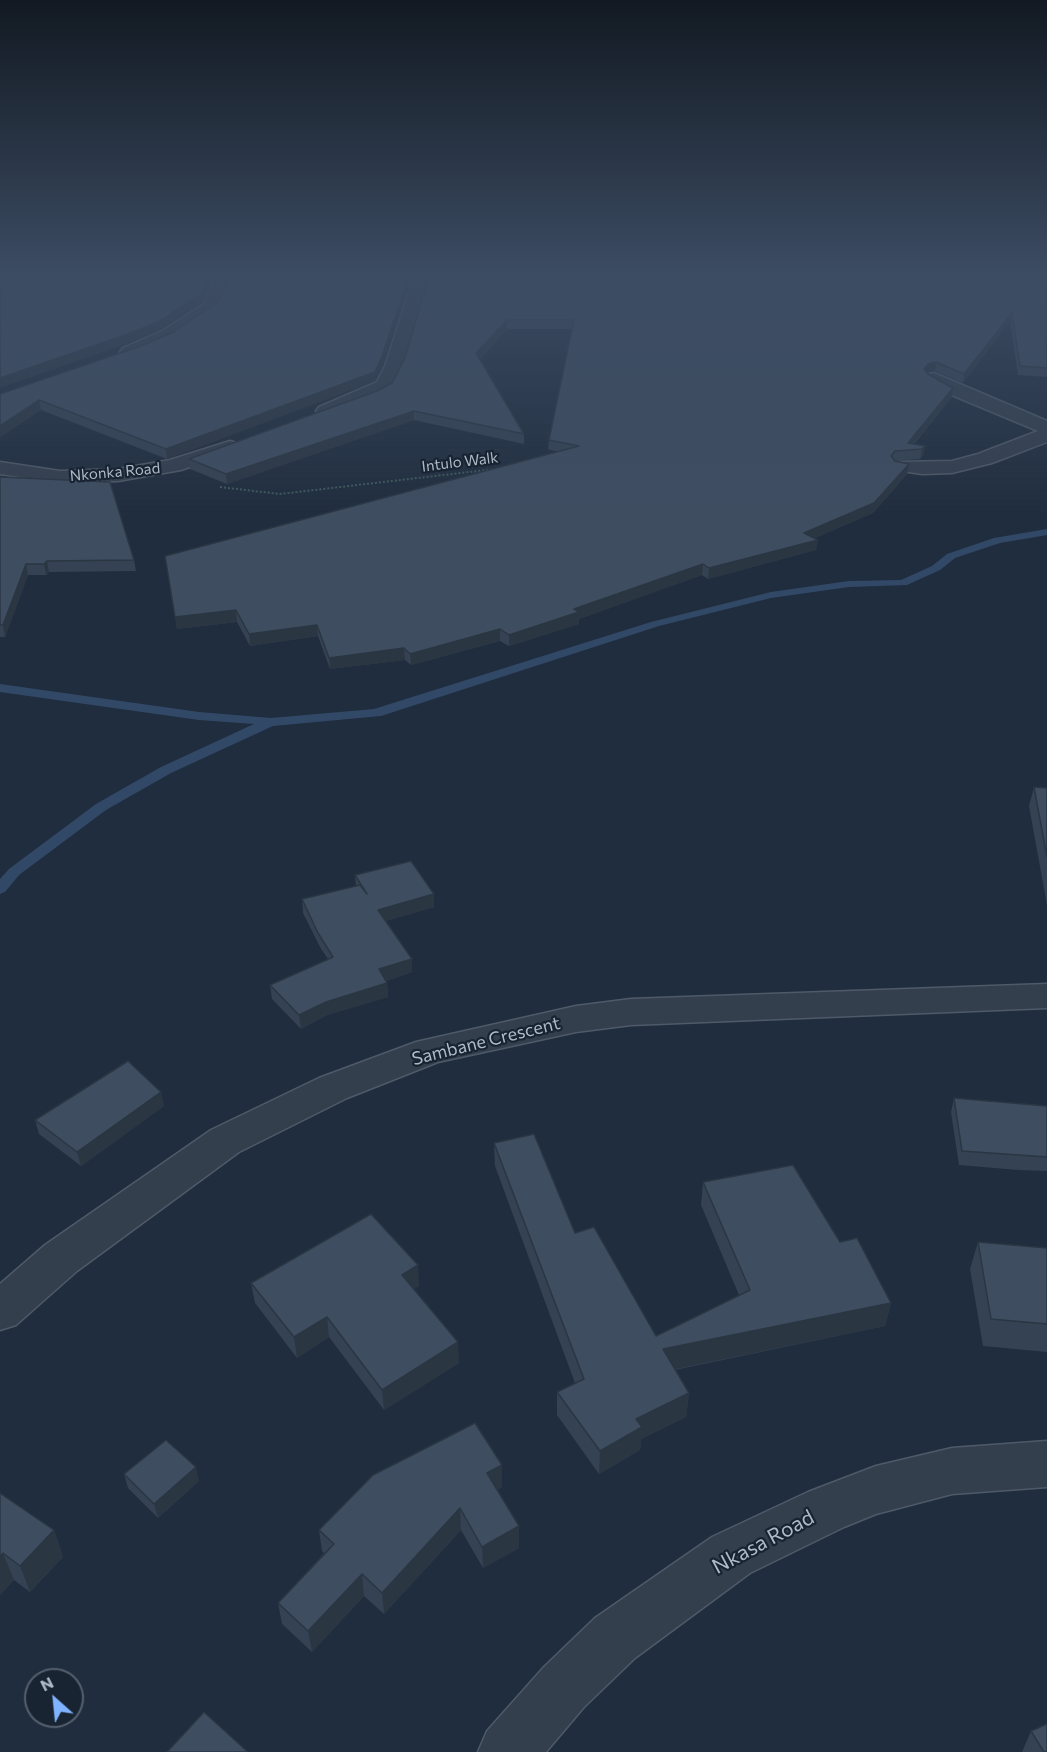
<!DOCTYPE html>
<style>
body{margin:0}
#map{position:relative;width:1047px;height:1752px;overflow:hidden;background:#202d3e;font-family:Commissioner,sans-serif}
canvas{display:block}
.north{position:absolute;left:24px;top:1668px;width:60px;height:60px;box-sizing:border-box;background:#192432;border:2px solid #55606e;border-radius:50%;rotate:333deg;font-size:16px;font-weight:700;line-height:24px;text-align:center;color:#afbac9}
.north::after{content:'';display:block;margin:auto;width:21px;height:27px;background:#7fb3ff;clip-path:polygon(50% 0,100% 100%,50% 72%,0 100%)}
</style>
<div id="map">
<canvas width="1047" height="1752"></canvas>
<div class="north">N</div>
</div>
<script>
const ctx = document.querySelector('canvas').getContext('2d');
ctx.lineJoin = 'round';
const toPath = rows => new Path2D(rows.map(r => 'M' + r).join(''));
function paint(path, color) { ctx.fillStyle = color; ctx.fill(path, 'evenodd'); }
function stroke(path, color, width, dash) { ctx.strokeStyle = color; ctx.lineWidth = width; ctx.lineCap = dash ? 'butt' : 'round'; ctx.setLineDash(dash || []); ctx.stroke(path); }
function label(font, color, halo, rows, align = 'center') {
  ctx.font = font + ' Commissioner,sans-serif'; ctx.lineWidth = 4.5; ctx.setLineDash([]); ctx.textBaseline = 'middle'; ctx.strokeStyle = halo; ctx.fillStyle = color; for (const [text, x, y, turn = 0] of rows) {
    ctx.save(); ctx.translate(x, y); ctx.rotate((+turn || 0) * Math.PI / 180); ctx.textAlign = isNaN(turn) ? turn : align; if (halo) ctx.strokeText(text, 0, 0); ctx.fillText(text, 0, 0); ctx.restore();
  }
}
const stream = toPath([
 [1047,529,1047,535,1000,543,955,558,940,570,907,585,849,587,771,598,659,626,381,716,273,726,171,773,106,810,19,875,5,892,0,894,0,879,9,869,96,804,161,767,254,724,199,720,0,692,0,684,199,712,271,718,374,709,651,622,771,592,849,581,901,580,932,566,947,554,994,538,1047,529]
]);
const path = toPath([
 [220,487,280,494,495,469]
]);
const minor = toPath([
 [216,273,231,273,217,310,174,339,135,356,123,356,120,352,123,348,162,331,204,304,216,273],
 [415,273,430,273,403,366,391,390,333,415,319,415,316,411,319,407,377,382,385,366,415,273],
 [934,373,1047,421,1047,442,992,463,952,473,922,474,895,470,892,466,895,462,952,461,978,454,1038,431,954,396,928,382,925,378,928,374,934,373],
 [230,441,237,443,240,447,237,451,181,470,118,481,60,483,0,474,0,462,60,471,118,469,170,460,230,441],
 [1047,984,1047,1008,631,1025,576,1032,438,1062,347,1098,239,1152,77,1271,16,1325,0,1330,0,1284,45,1245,211,1130,319,1078,416,1042,576,1006,631,999,1047,984],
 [1047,1441,1047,1487,952,1494,876,1514,844,1527,750,1573,635,1658,584,1707,546,1752,478,1752,487,1731,544,1667,595,1618,712,1537,808,1492,876,1466,952,1448,1047,1441]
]);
const wall = toPath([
 [430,273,1047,273,1047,377,1018,375,1010,321,963,383,935,371,927,373,952,397,914,444,925,446,923,455,920,459,894,461,909,464,907,474,873,513,815,538,818,540,816,550,708,579,702,575,579,619,579,624,509,646,500,641,411,665,405,660,330,669,318,636,250,646,237,622,177,629,165,556,558,452,548,449,549,440,573,329,507,329,480,359,524,434,524,444,414,420,227,484,190,469,189,459,377,391,392,383,405,358],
 [383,365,375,381,167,459,41,410,0,437,0,394],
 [0,477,134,560,136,571,49,572,46,575,28,575,5,637,0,637],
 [1034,787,1047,788,1047,905,1029,806],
 [355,875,434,907,386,921,412,959,412,972,386,981,387,983,388,997,327,1015,301,1029,272,999,270,985,328,959,320,947,303,913,302,899,356,886],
 [954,1098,1047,1106,1047,1171,1018,1170,959,1165,951,1112],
 [164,1106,81,1166,39,1134,35,1120],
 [494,1143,575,1233,656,1336,739,1295,701,1205,703,1182,840,1242,891,1303,885,1326,675,1370,689,1393,686,1417,641,1439,640,1450,599,1474,557,1415,557,1392,575,1383,495,1166],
 [978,1242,1047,1248,1047,1352,983,1346,970,1269],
 [251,1283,419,1286,414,1289,459,1363,384,1410,329,1337,297,1358,255,1303],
 [502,1465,502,1487,497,1490,519,1548,483,1568,461,1530,384,1614,364,1596,312,1652,282,1624,278,1603,324,1553,322,1551,319,1530],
 [124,1474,199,1481,158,1518,128,1488],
 [0,1493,54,1530,63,1557,30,1592,14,1580,0,1595],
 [1031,1731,1047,1752,1022,1752]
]);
const shadedWall = toPath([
 [210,273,214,273,202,303,161,329,126,344,0,388,0,378],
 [410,273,413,273,383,365,375,381,167,459,166,449],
 [1012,313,1010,321,963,383,964,374],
 [507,320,507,329,476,362,476,353],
 [936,362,935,371,926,373,924,369,928,364],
 [953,388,952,397,908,450,908,443],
 [39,400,41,410,0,437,0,426],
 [414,411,414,420,227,484,226,474],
 [925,446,923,455,920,459,922,449],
 [909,464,907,474,873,513,804,543,818,540,816,550,708,579,709,568,804,533],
 [47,561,49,572,46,575,44,564],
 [26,564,28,575,5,637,3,625],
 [703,564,702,575,579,619,579,624,509,646,509,635,574,609],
 [236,610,237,622,177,629,175,617],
 [317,625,318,636,250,646,249,634],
 [500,629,500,641,411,665,410,654],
 [404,648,405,660,330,669,329,658],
 [434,894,434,907,379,923,378,910],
 [412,959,412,972,380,983,379,969],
 [387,983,388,997,327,1015,301,1029,299,1015,326,1002],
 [161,1092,164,1106,81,1166,77,1152],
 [418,1265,419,1286,404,1295,402,1275],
 [891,1303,885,1326,661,1372,663,1349],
 [327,1317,329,1337,297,1358,294,1337],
 [458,1342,459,1363,384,1410,382,1390],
 [689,1393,686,1417,641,1439,640,1450,599,1474,600,1451,636,1419],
 [502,1465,502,1487,488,1495,487,1473],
 [196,1467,199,1481,158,1518,154,1504],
 [460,1508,461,1530,384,1614,382,1593],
 [519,1526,519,1548,483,1568,482,1547],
 [54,1530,63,1557,30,1592,20,1566],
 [3,1553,14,1580,0,1595,0,1557],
 [362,1574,364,1596,312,1652,308,1631]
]);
const building = toPath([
 [0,273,210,273,201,294,160,321,125,335,0,378,0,273],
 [229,273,410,273,382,356,375,372,166,449,39,400,0,426,0,394,138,347,174,332,219,301,229,273],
 [430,273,1047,273,1047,368,1020,366,1012,313,964,374,936,362,928,364,924,369,928,374,953,388,908,443,925,446,922,449,895,451,891,456,895,461,909,464,874,503,804,533,818,540,709,568,703,564,574,609,579,612,509,635,500,629,410,654,404,648,329,658,317,625,249,634,236,610,175,617,165,556,579,446,549,440,574,320,507,320,476,353,524,434,414,411,226,474,189,459,377,391,392,383,405,358,430,273],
 [0,477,110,482,134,560,47,561,44,564,26,564,3,625,0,625,0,477],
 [1034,787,1047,788,1047,857,1034,787],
 [411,861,434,894,378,910,412,959,379,969,387,983,326,1002,299,1015,270,985,333,957,318,933,302,899,360,885,367,894,355,875,411,861],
 [128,1061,161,1092,77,1152,35,1120,128,1061],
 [954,1098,1047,1106,1047,1157,962,1151,954,1098],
 [534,1134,575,1233,594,1227,656,1336,750,1290,703,1182,793,1165,840,1242,857,1238,891,1303,663,1349,689,1393,636,1419,642,1427,600,1451,557,1392,584,1379,494,1143,534,1134],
 [371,1214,418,1265,402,1275,458,1342,382,1390,327,1317,294,1337,251,1283,371,1214],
 [978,1242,1047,1248,1047,1324,991,1319,978,1242],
 [475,1423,502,1465,487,1473,519,1526,482,1547,460,1508,382,1593,362,1574,308,1631,278,1603,334,1544,319,1530,373,1475,475,1423],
 [166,1440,196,1467,154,1504,124,1474,166,1440],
 [0,1493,54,1530,20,1566,3,1553,0,1557,0,1493],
 [204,1712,248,1752,167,1752,204,1712],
 [1047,1724,1047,1752,1044,1752,1031,1731,1047,1724]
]);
const farStreetnames = [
 ["Intulo Walk",460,462,-7],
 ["Nkonka Road",115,472,-5]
];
const streetNames = [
 ["Sambane Crescent",486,1041,-14]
];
const nearStreetnames = [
 ["Nkasa Road",763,1542,-28]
];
paint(stream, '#314967');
stroke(minor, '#4f5a68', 3);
stroke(path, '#40595c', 2, [2, 2]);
paint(minor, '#343f4e');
paint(wall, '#354253');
paint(shadedWall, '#2b3643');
paint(building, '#3e4d60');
stroke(building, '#2b3643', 1.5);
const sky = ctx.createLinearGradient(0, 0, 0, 519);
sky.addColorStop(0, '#121922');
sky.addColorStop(0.53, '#3c4c63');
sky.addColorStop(1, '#3c4c6300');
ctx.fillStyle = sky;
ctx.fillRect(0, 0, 1047, 519);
label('15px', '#afbac9', '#192432', farStreetnames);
label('18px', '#afbac9', '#192432', streetNames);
label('21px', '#afbac9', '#192432', nearStreetnames);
</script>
